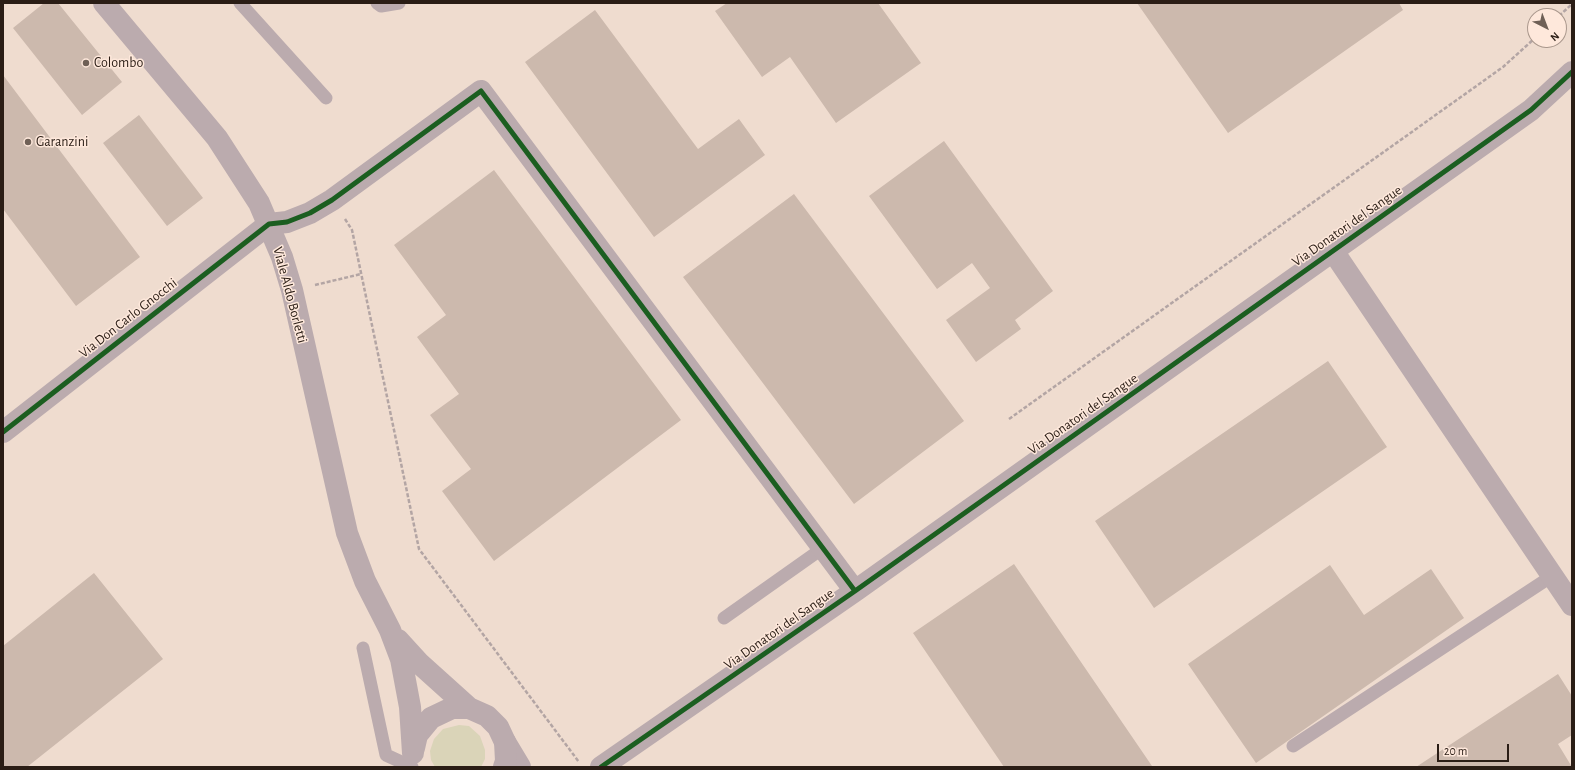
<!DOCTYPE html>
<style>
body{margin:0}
#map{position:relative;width:1575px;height:770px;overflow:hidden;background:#efdccf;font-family:"Alegreya Sans",sans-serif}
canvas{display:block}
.frame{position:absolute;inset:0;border:4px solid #2a1d15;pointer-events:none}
.north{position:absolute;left:1527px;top:8px;width:40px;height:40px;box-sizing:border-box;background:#fee8db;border:1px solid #a9978c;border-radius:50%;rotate:138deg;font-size:11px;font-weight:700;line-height:16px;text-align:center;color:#2a1d15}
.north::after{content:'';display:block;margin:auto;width:14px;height:18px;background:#6f6056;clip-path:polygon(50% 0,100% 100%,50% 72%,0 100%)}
.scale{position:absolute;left:1437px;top:744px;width:72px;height:18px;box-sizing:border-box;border:2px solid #2a1d15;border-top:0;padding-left:5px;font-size:12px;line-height:14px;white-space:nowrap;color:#2a1d15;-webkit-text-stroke:3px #fee8db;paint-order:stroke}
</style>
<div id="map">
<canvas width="1575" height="770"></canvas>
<div class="frame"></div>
<div class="north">N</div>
<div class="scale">20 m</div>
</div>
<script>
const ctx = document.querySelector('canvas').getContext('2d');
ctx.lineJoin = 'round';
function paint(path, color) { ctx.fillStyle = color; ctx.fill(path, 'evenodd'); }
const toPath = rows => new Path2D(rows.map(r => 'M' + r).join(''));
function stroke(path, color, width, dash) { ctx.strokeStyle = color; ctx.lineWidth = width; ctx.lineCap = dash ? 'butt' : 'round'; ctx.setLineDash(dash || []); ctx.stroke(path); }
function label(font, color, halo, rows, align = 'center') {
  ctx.font = font + ' "Alegreya Sans",sans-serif'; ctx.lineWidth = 3; ctx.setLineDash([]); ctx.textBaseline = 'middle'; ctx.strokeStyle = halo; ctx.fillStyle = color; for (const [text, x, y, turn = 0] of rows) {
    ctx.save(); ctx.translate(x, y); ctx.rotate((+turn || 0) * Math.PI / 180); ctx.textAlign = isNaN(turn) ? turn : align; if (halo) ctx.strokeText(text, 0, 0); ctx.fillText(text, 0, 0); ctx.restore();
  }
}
const green = toPath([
 [459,725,469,726,480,736,485,750,485,759,481,767,435,767,431,760,430,751,434,739,443,729]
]);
const building = toPath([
 [44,3,58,3,122,82,82,115,13,28],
 [727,3,878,3,921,63,836,123,790,57,762,77,715,11],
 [1137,3,1399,3,1403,10,1228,133],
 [595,10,698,149,739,119,765,155,654,237,525,62],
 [3,75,140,257,76,306,3,209],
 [139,115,203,198,167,226,103,143],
 [944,141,1053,291,1015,320,1021,329,976,362,946,320,990,288,972,263,937,289,869,196],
 [494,170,681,420,494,561,442,491,471,469,430,415,459,394,417,337,446,315,394,245],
 [794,194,964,421,854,504,683,277],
 [1328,361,1387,447,1154,608,1095,521],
 [1014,564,1152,766,1150,767,1004,767,913,633],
 [1330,565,1364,615,1431,569,1464,618,1256,763,1188,664],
 [94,573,163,659,27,767,3,767,3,646],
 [1558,674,1572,696,1572,735,1558,744,1572,767,1416,767]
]);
const path = toPath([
 [1559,16,1572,4],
 [345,219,352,230,419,549,579,762],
 [315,285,361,274],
 [1009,419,1503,67,1535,38]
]);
const service = toPath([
 [240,3,326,98],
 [377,3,381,6,399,3],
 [724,618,823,548],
 [363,648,386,755,412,767],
 [1293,746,1552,576]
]);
const minor = toPath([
 [1333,251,1572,605],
 [3,432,269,224,287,222,310,213,332,200,481,91,855,591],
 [505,742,520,767],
 [601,767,855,591,1531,110,1572,72]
]);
const tertiary = toPath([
 [104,3,217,138,259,203,282,257,292,290,347,533,365,581,390,630,401,659,410,707,413,753],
 [398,640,419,663,469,708],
 [414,748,417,735,431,718,452,708,469,708,487,716,498,727,505,742,506,761,504,767]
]);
const cycleway = toPath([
 [3,432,269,224,287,222,310,213,332,200,481,91,855,591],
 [601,767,855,591,1531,110,1572,72]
]);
const markers = [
 [86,63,4,"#6f6056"],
 [28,142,4,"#6f6056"]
];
const poiNames = [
 ["Colombo",94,63],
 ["Garanzini",36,142]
];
const streetNames = [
 ["Via Donatori del Sangue",1347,226,-35],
 ["Viale Aldo Borletti",290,295,75],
 ["Via Don Carlo Gnocchi",128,318,-38],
 ["Via Donatori del Sangue",1083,414,-35],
 ["Via Donatori del Sangue",779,629,-35]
];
paint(green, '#dad4b8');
paint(building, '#ccb9ad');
stroke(path, '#b3a5a4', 2.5, [4, 2]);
stroke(service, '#bbabae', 13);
stroke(minor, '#bbabae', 22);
stroke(tertiary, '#bbabae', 22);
stroke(cycleway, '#1b5e20', 5);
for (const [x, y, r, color] of markers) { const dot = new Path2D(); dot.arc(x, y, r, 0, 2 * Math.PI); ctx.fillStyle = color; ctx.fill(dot); stroke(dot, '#fee8db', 1.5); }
label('14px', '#2a1d15', '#fee8db', poiNames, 'left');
label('14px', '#2a1d15', '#fee8db', streetNames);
</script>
